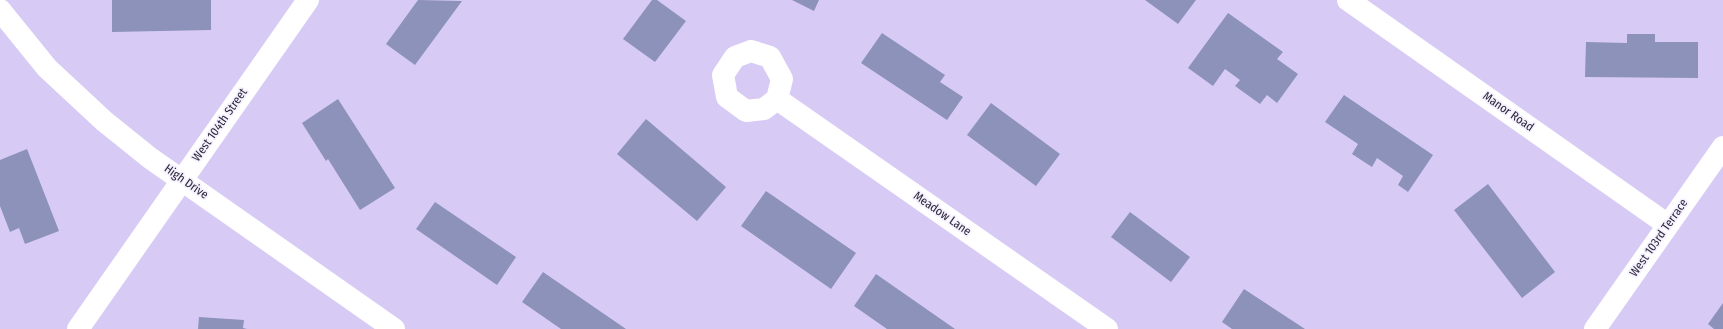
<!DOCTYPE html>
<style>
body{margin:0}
canvas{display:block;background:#d7cbf6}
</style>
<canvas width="1723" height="329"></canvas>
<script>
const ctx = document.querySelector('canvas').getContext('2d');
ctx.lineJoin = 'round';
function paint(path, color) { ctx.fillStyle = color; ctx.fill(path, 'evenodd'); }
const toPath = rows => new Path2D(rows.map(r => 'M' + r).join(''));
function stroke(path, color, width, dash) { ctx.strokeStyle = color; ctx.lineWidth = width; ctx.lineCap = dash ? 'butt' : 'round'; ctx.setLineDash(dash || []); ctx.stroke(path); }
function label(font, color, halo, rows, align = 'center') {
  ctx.font = font + ' "Fira Sans Condensed",sans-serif'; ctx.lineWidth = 3.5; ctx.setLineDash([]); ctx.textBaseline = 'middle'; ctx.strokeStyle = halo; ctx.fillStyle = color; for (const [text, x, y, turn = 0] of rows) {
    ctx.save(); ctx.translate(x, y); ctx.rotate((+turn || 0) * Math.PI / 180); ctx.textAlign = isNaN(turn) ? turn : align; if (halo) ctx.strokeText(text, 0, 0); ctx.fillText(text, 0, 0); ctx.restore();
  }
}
const building = toPath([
 [112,0,211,0,211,30,112,32],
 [418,0,462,1,415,65,386,44],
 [652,0,657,0,686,21,655,62,623,39],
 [792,0,819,0,814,11],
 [1145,0,1196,0,1178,24],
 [1228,13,1283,52,1277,59,1298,74,1277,103,1267,95,1260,104,1235,86,1240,80,1225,69,1213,86,1188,68],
 [882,33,945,75,940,82,963,97,947,120,861,63],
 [1627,34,1655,34,1655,42,1698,42,1698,78,1585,77,1586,42,1627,43],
 [1344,95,1433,155,1408,192,1398,185,1403,176,1377,158,1372,167,1352,154,1358,144,1325,122],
 [338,99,395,188,360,210,328,159,326,161,302,123],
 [991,103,1060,154,1036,186,967,135],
 [646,119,726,187,697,221,617,154],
 [27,149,59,231,25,244,19,228,10,232,0,206,0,160],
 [1488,184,1555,272,1522,298,1454,210],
 [766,191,856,253,831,289,741,226],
 [435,202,516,257,497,285,416,229],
 [1130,212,1190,257,1171,282,1111,237],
 [543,272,626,329,561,329,522,302],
 [876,274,955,329,887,329,854,306],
 [1244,289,1305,329,1232,329,1222,322],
 [1723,303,1723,329,1714,329,1708,324],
 [199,317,244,320,243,328,247,329,198,329]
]);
const minor = toPath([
 [1348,0,1668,225],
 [0,10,47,68,104,121,150,158,394,329],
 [751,51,770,57,782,79,777,99,764,109,746,111,727,97,723,75,735,57,751,51],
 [777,99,1107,329],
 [78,329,308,0],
 [1595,329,1723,147]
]);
const streetNames = [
 ["Manor Road",1508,112,35],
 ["West 104th Street",220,125,-55],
 ["High Drive",186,182,35],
 ["Meadow Lane",942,214,35],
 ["West 103rd Terrace",1659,238,-55]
];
paint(building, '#8c92ba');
stroke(minor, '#fff', 22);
label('12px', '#2c2737', '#f5f1ff', streetNames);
</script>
